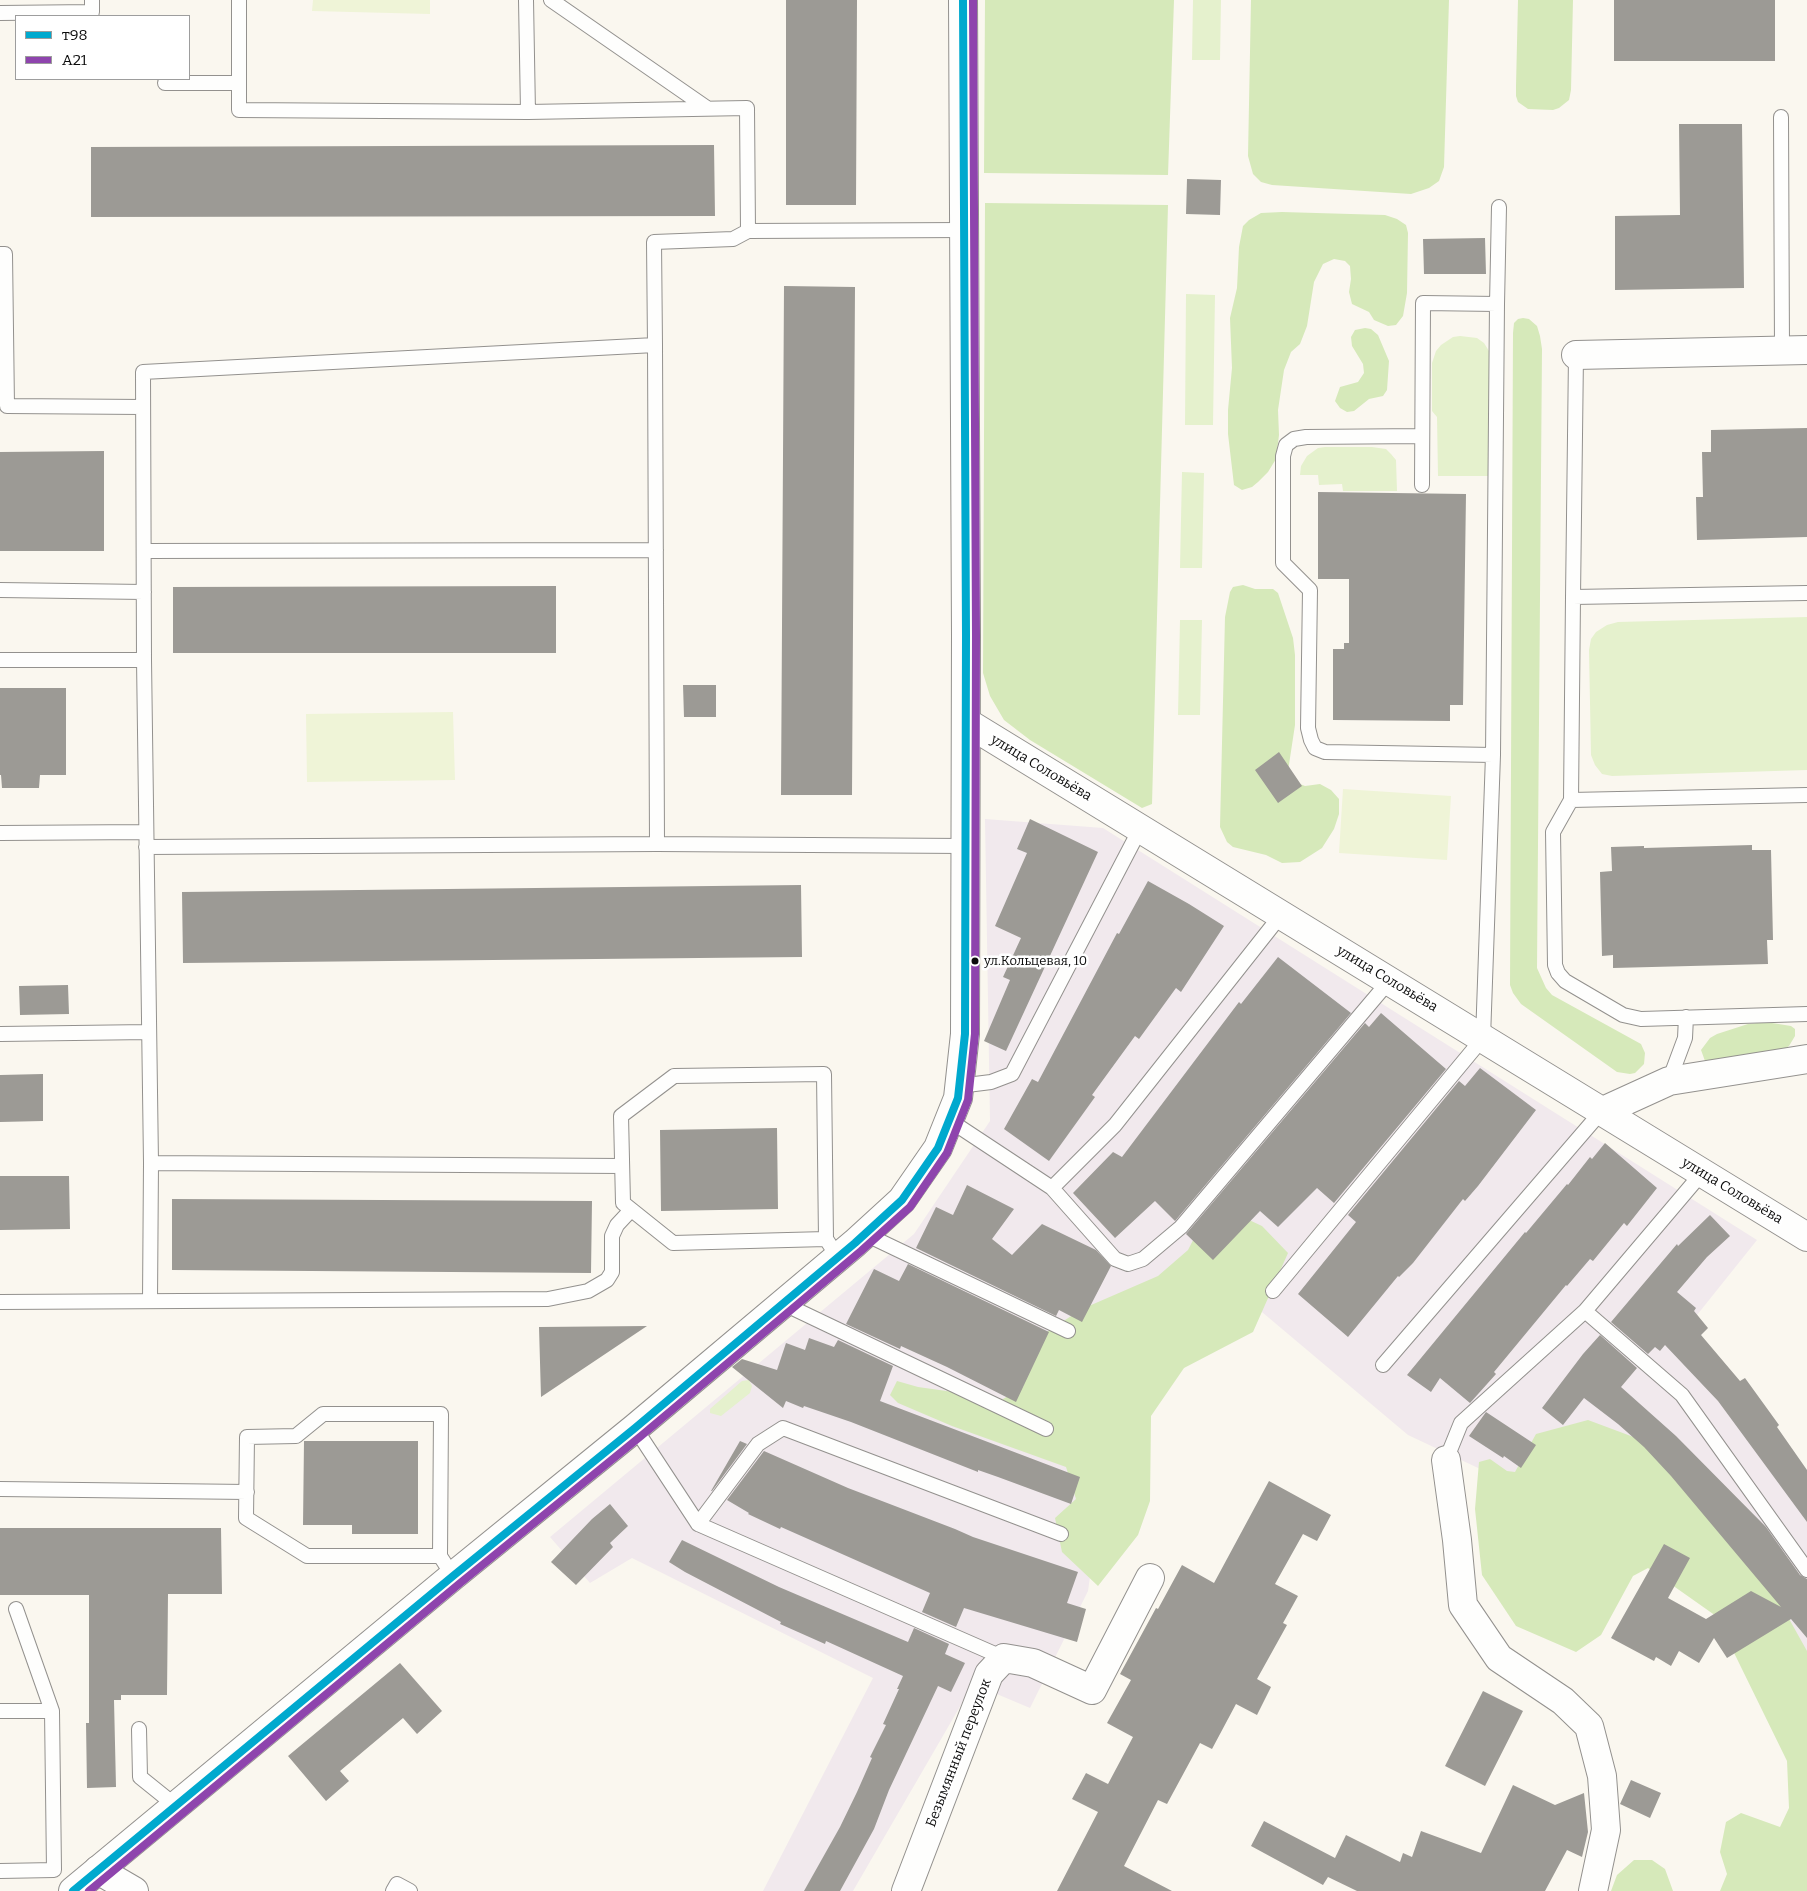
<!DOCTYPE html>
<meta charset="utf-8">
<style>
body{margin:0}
#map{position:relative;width:1807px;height:1891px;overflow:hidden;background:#faf7ef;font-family:Bitter,serif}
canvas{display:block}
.legend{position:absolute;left:15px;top:15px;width:175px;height:65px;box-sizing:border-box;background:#fff;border:1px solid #9d9d9d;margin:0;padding:6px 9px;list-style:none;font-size:15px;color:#0b0b0b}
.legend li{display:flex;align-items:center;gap:10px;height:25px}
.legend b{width:25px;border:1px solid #9d9d9d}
</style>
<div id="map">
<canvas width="1807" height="1891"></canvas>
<ul class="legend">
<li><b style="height:6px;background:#00a9ce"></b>т98</li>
<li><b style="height:6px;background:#8e44ad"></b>А21</li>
</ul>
</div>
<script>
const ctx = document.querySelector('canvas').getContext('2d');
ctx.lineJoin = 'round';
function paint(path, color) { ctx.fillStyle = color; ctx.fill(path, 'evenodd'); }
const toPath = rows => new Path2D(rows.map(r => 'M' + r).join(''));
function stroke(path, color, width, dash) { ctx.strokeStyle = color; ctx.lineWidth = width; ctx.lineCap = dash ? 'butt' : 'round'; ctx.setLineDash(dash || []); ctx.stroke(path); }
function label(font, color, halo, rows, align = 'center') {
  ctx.font = font + ' Bitter,serif'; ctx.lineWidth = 5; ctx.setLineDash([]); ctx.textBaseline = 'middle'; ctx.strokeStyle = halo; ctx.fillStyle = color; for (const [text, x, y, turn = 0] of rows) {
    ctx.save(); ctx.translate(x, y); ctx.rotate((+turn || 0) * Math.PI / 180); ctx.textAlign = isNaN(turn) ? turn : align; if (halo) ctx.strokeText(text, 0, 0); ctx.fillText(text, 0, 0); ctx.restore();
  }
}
const industrial = toPath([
 [985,819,1103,828,1757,1240,1689,1325,1807,1480,1807,1677,1664,1486,1527,1491,1408,1435,1199,1259,1127,1312,1088,1591,1030,1708,973,1684,853,1891,763,1891,873,1678,632,1558,590,1583,550,1537,914,1234,990,1121]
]);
const green = toPath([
 [1193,0,1221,0,1220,60,1192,60],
 [1186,294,1215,295,1213,425,1185,425],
 [1460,336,1477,338,1484,343,1489,351,1492,362,1490,476,1438,476,1437,417,1432,411,1432,363,1436,351,1441,345,1453,337],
 [1325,447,1372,447,1386,449,1391,454,1396,460,1397,491,1343,491,1342,484,1319,485,1318,475,1300,475,1301,466,1307,456,1318,448],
 [1182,472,1204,473,1202,568,1180,568],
 [1807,617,1807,770,1612,776,1602,774,1595,765,1591,755,1589,650,1591,639,1596,632,1607,625,1618,622],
 [1180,620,1202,620,1200,715,1178,715],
 [749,1380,752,1386,750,1393,721,1416,710,1413,710,1409,742,1381]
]);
const forest = toPath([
 [985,0,1174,0,1168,175,984,173],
 [1251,0,1449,0,1444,167,1439,181,1429,188,1411,194,1272,185,1261,182,1253,174,1248,156],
 [1518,0,1573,0,1571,90,1569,100,1559,108,1553,110,1528,109,1518,102,1516,96,1516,86],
 [985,203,1168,205,1152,804,1142,808,1030,740,1004,720,990,696,983,673],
 [1282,212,1385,215,1397,219,1406,225,1408,233,1407,293,1403,316,1396,325,1388,326,1374,320,1369,312,1352,304,1349,292,1351,279,1350,266,1345,261,1334,259,1323,264,1314,282,1307,326,1300,344,1291,352,1284,370,1278,410,1279,435,1276,459,1268,472,1258,482,1252,487,1242,490,1234,485,1228,434,1228,410,1232,368,1230,318,1237,288,1239,247,1243,226,1249,220,1261,213],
 [1523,318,1529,319,1537,326,1540,336,1542,349,1537,968,1546,988,1552,995,1641,1044,1645,1053,1644,1064,1635,1073,1630,1074,1617,1072,1521,1004,1513,993,1510,985,1513,333,1514,323,1518,319],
 [1365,328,1371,329,1378,335,1389,361,1387,390,1383,396,1369,399,1354,411,1347,412,1340,408,1335,401,1340,387,1358,382,1364,373,1363,364,1352,346,1351,337,1355,330],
 [1243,585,1255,589,1273,589,1278,593,1293,638,1295,655,1295,725,1288,771,1295,782,1305,786,1320,784,1331,790,1339,799,1339,814,1334,829,1322,848,1300,862,1282,863,1266,855,1233,847,1227,842,1220,827,1225,617,1230,592,1233,587],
 [1766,1022,1791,1026,1795,1029,1795,1036,1789,1046,1774,1055,1710,1064,1705,1061,1701,1050,1710,1038,1717,1034,1748,1024],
 [1232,1212,1262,1226,1288,1253,1253,1332,1184,1368,1151,1416,1150,1501,1138,1535,1098,1586,1062,1552,1055,1518,1076,1499,1066,1467,952,1426,898,1403,890,1395,897,1381,918,1387,1003,1399,1023,1387,1039,1337,1082,1309,1158,1276,1188,1250,1205,1217],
 [1588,1420,1671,1451,1750,1549,1807,1651,1807,1891,1720,1891,1727,1874,1720,1852,1726,1822,1741,1813,1780,1827,1789,1808,1787,1761,1716,1616,1648,1568,1633,1576,1601,1635,1576,1652,1516,1626,1482,1575,1475,1509,1479,1462,1490,1459,1507,1471,1515,1472,1536,1434],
 [1634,1860,1652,1860,1665,1869,1673,1891,1611,1891,1617,1875]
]);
const pitch = toPath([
 [313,0,430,0,430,14,312,11],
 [453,712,455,780,307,782,306,714],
 [1343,789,1451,796,1447,860,1339,853]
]);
const building = toPath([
 [786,0,857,0,856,205,786,205],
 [1614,0,1775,0,1775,61,1614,61],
 [1679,124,1742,124,1744,288,1615,290,1615,216,1680,215],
 [714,145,715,216,91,217,91,147],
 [1187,179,1221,180,1220,215,1186,214],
 [1485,238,1486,274,1424,274,1423,239],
 [784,286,855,287,852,795,781,795],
 [1807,428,1807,537,1697,540,1696,497,1703,497,1702,452,1711,452,1711,430],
 [104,451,104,551,0,551,0,452],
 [1318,492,1466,494,1463,705,1450,705,1450,721,1333,720,1333,649,1344,649,1344,643,1349,643,1349,579,1318,579],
 [556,586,556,653,173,653,173,587],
 [683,685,716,685,716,717,684,717],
 [0,688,66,688,66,775,40,775,39,788,2,788,1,775,0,775],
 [1279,752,1302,786,1278,803,1255,770],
 [1030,819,1098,852,1006,1051,984,1041,1010,980,1003,977,1021,938,995,926,1027,853,1017,849],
 [1752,845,1752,850,1771,850,1773,940,1767,940,1768,964,1613,968,1613,955,1602,956,1600,872,1612,871,1611,847,1644,846,1644,848],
 [1148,881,1189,904,1224,926,1181,992,1176,988,1139,1039,1135,1036,1092,1095,1095,1097,1049,1161,1004,1129,1032,1079,1038,1082,1117,933,1119,934],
 [801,885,802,957,183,963,182,892],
 [1278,957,1351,1013,1175,1221,1155,1201,1115,1238,1073,1193,1113,1152,1122,1157,1239,1002,1241,1004],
 [68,985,69,1014,20,1015,19,986],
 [1381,1013,1446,1069,1334,1203,1317,1188,1278,1227,1260,1211,1213,1260,1186,1234,1365,1023,1369,1027],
 [1480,1068,1536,1110,1478,1186,1465,1201,1463,1199,1413,1263,1399,1277,1398,1276,1348,1337,1298,1294,1356,1222,1348,1215,1459,1081,1465,1086],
 [43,1074,43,1121,0,1122,0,1075],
 [777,1128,778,1209,661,1211,660,1130],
 [1605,1143,1657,1188,1627,1226,1624,1223,1593,1261,1590,1259,1567,1286,1566,1285,1494,1372,1496,1374,1470,1403,1440,1378,1431,1392,1407,1375,1525,1232,1526,1233,1567,1184,1568,1185,1590,1157,1592,1159],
 [0,1176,69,1176,70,1229,0,1230],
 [967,1185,1014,1209,992,1239,1012,1255,1042,1224,1096,1250,1111,1266,1082,1322,1059,1310,1056,1316,916,1248,936,1207,953,1215],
 [172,1199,592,1201,591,1273,172,1270],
 [1710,1215,1730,1236,1707,1257,1677,1292,1696,1308,1694,1311,1708,1328,1701,1335,1740,1381,1745,1378,1779,1425,1777,1427,1807,1470,1807,1522,1718,1401,1665,1345,1660,1351,1655,1347,1648,1354,1611,1322,1677,1244,1678,1246],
 [908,1264,1049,1332,1016,1402,947,1367,901,1346,900,1349,846,1324,874,1269,899,1281],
 [647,1326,541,1397,539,1327],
 [1600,1335,1637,1368,1621,1387,1676,1436,1766,1527,1800,1575,1807,1579,1807,1638,1791,1619,1727,1658,1714,1638,1699,1663,1679,1651,1671,1666,1656,1657,1654,1661,1611,1638,1664,1544,1690,1558,1668,1598,1706,1619,1751,1591,1781,1607,1671,1476,1644,1447,1618,1424,1584,1398,1563,1425,1542,1408,1583,1354],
 [809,1338,834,1347,838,1340,893,1366,880,1401,1080,1477,1071,1504,998,1477,978,1470,978,1472,851,1422,804,1406,803,1408,786,1401,783,1408,732,1367,742,1359,777,1370,786,1343,805,1350],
 [1486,1412,1536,1445,1521,1468,1504,1456,1503,1458,1469,1436],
 [304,1441,418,1441,418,1534,352,1534,352,1525,303,1525],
 [740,1441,747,1444,712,1491,711,1491],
 [764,1451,848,1488,955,1529,973,1537,1078,1572,1067,1603,1086,1609,1077,1642,964,1608,956,1627,922,1612,930,1593,781,1527,780,1529,748,1514,749,1513,727,1500],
 [1269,1481,1331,1515,1317,1541,1303,1534,1275,1584,1298,1596,1283,1623,1287,1625,1257,1679,1271,1687,1257,1715,1236,1704,1212,1749,1200,1743,1167,1804,1158,1800,1124,1866,1172,1891,1057,1891,1098,1812,1072,1799,1086,1773,1108,1784,1133,1737,1107,1723,1131,1680,1120,1674,1156,1608,1158,1609,1182,1565,1214,1583],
 [610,1504,628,1526,610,1543,613,1547,576,1585,551,1562,592,1519],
 [0,1528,221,1528,222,1594,168,1594,167,1695,121,1695,121,1700,114,1700,116,1787,87,1788,86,1723,89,1723,89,1595,0,1595],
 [682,1540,779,1587,908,1642,914,1628,949,1644,945,1654,965,1663,951,1692,938,1686,889,1790,874,1829,840,1891,804,1891,840,1827,857,1792,872,1758,870,1757,886,1725,883,1724,899,1689,897,1689,903,1676,826,1641,825,1644,780,1624,781,1622,685,1572,669,1562],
 [400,1663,442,1711,417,1734,403,1718,340,1771,349,1781,326,1801,288,1756],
 [1483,1691,1523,1711,1485,1786,1445,1766],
 [1631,1780,1661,1793,1650,1818,1620,1804],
 [1513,1785,1555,1805,1584,1793,1588,1832,1582,1857,1567,1850,1545,1891,1357,1891,1328,1877,1323,1885,1251,1846,1264,1821,1335,1858,1346,1835,1400,1862,1403,1853,1412,1857,1421,1831,1481,1853]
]);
const service = toPath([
 [239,0,239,110,528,112,747,108,748,231],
 [526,0,528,112],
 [551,0,707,108],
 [0,13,92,12,92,0],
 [165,83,239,83],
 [1781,117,1782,350],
 [0,254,5,254,7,406,143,407],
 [655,345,657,844],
 [1576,355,1573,597,1807,593],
 [1422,485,1423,303,1497,304,1499,207],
 [144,551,656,550],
 [0,590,144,592],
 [1573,597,1571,800,1807,795],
 [0,660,144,660],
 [1493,755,1497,304],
 [1571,800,1553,832,1555,965,1558,973,1565,981,1623,1015,1641,1019,1807,1014],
 [0,833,146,832],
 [146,847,657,844,964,846],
 [0,1034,148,1032],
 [1669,1081,1685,1038,1686,1017],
 [959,1086,991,1082,1012,1074,1140,829],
 [949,1120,1052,1188,1115,1125,1281,915],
 [151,1163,622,1166],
 [1052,1188,1115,1259,1128,1264,1143,1259,1181,1227,1390,980],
 [865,1234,1068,1331],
 [826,1239,824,1074,674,1076,621,1116,623,1203,673,1243,826,1239,838,1257],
 [1273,1291,1483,1038,1493,755,1325,752,1315,748,1311,740,1308,728,1310,590,1283,563,1283,456,1286,445,1294,439,1306,437,1422,436],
 [150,1300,151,1163,144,660,143,372,655,345,654,242,733,239,748,231,965,230],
 [0,1302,548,1299,588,1291,607,1280,612,1272,612,1236,617,1225,631,1210],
 [782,1303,1046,1429],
 [1585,1311,1682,1395,1807,1570],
 [1383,1365,1601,1112],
 [635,1428,698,1524,1004,1658],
 [1446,1460,1461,1423,1585,1311,1702,1173],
 [0,1489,247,1492],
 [698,1524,758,1444,783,1428,1061,1534],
 [440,1556,307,1556,246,1518,247,1437,296,1436,323,1414,441,1414,440,1556,453,1576],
 [0,1711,52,1711],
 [139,1729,140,1777,176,1806],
 [0,1871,54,1870,52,1711,16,1609],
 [393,1891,397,1884,410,1891]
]);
const minor = toPath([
 [1576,355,1807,350],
 [966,722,1807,1237],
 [1601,1112,1669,1081,1807,1059],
 [1446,1460,1457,1540,1463,1605,1499,1658,1563,1701,1589,1726,1602,1776,1606,1830,1593,1891],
 [98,1870,134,1891],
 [906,1891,989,1674,1004,1658,1033,1663,1092,1690,1150,1578]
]);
const tertiary = toPath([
 [73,1891,453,1576,635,1428,855,1243,902,1200,938,1148,958,1098,965,1034,966,635,963,0]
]);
const bus1 = toPath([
 [73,1891,453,1576,635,1428,855,1243,902,1200,938,1148,958,1098,965,1034,966,635,963,0]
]);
const bus2 = toPath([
 [89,1891,459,1584,641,1436,861,1251,910,1207,947,1153,968,1100,975,1034,976,635,973,0]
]);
const markers = [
 [975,961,4.5,"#0b0b0b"]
];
const busNames = [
 ["ул.Кольцевая, 10",984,961]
];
const streetNames = [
 ["улица Соловьёва",1041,768,31],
 ["улица Соловьёва",1387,979,31],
 ["улица Соловьёва",1732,1191,31],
 ["Безымянный переулок",959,1753,-69]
];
paint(industrial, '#f1e9ed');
paint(green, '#e5f1cd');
paint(forest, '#d6e9ba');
paint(pitch, '#eff4d7');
paint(building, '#9c9a95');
stroke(service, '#93918e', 16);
stroke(minor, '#93918e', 30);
stroke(tertiary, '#93918e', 30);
stroke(service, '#fefefd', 14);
stroke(minor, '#fefefd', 28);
stroke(tertiary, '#fefefd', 28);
stroke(bus1, '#00a9ce', 8);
stroke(bus2, '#8e44ad', 8);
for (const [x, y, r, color] of markers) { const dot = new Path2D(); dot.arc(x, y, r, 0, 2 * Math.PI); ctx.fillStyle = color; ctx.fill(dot); stroke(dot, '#fff', 2); }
label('13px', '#0b0b0b', '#fff', busNames, 'left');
label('14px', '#0b0b0b', '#fff', streetNames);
</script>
